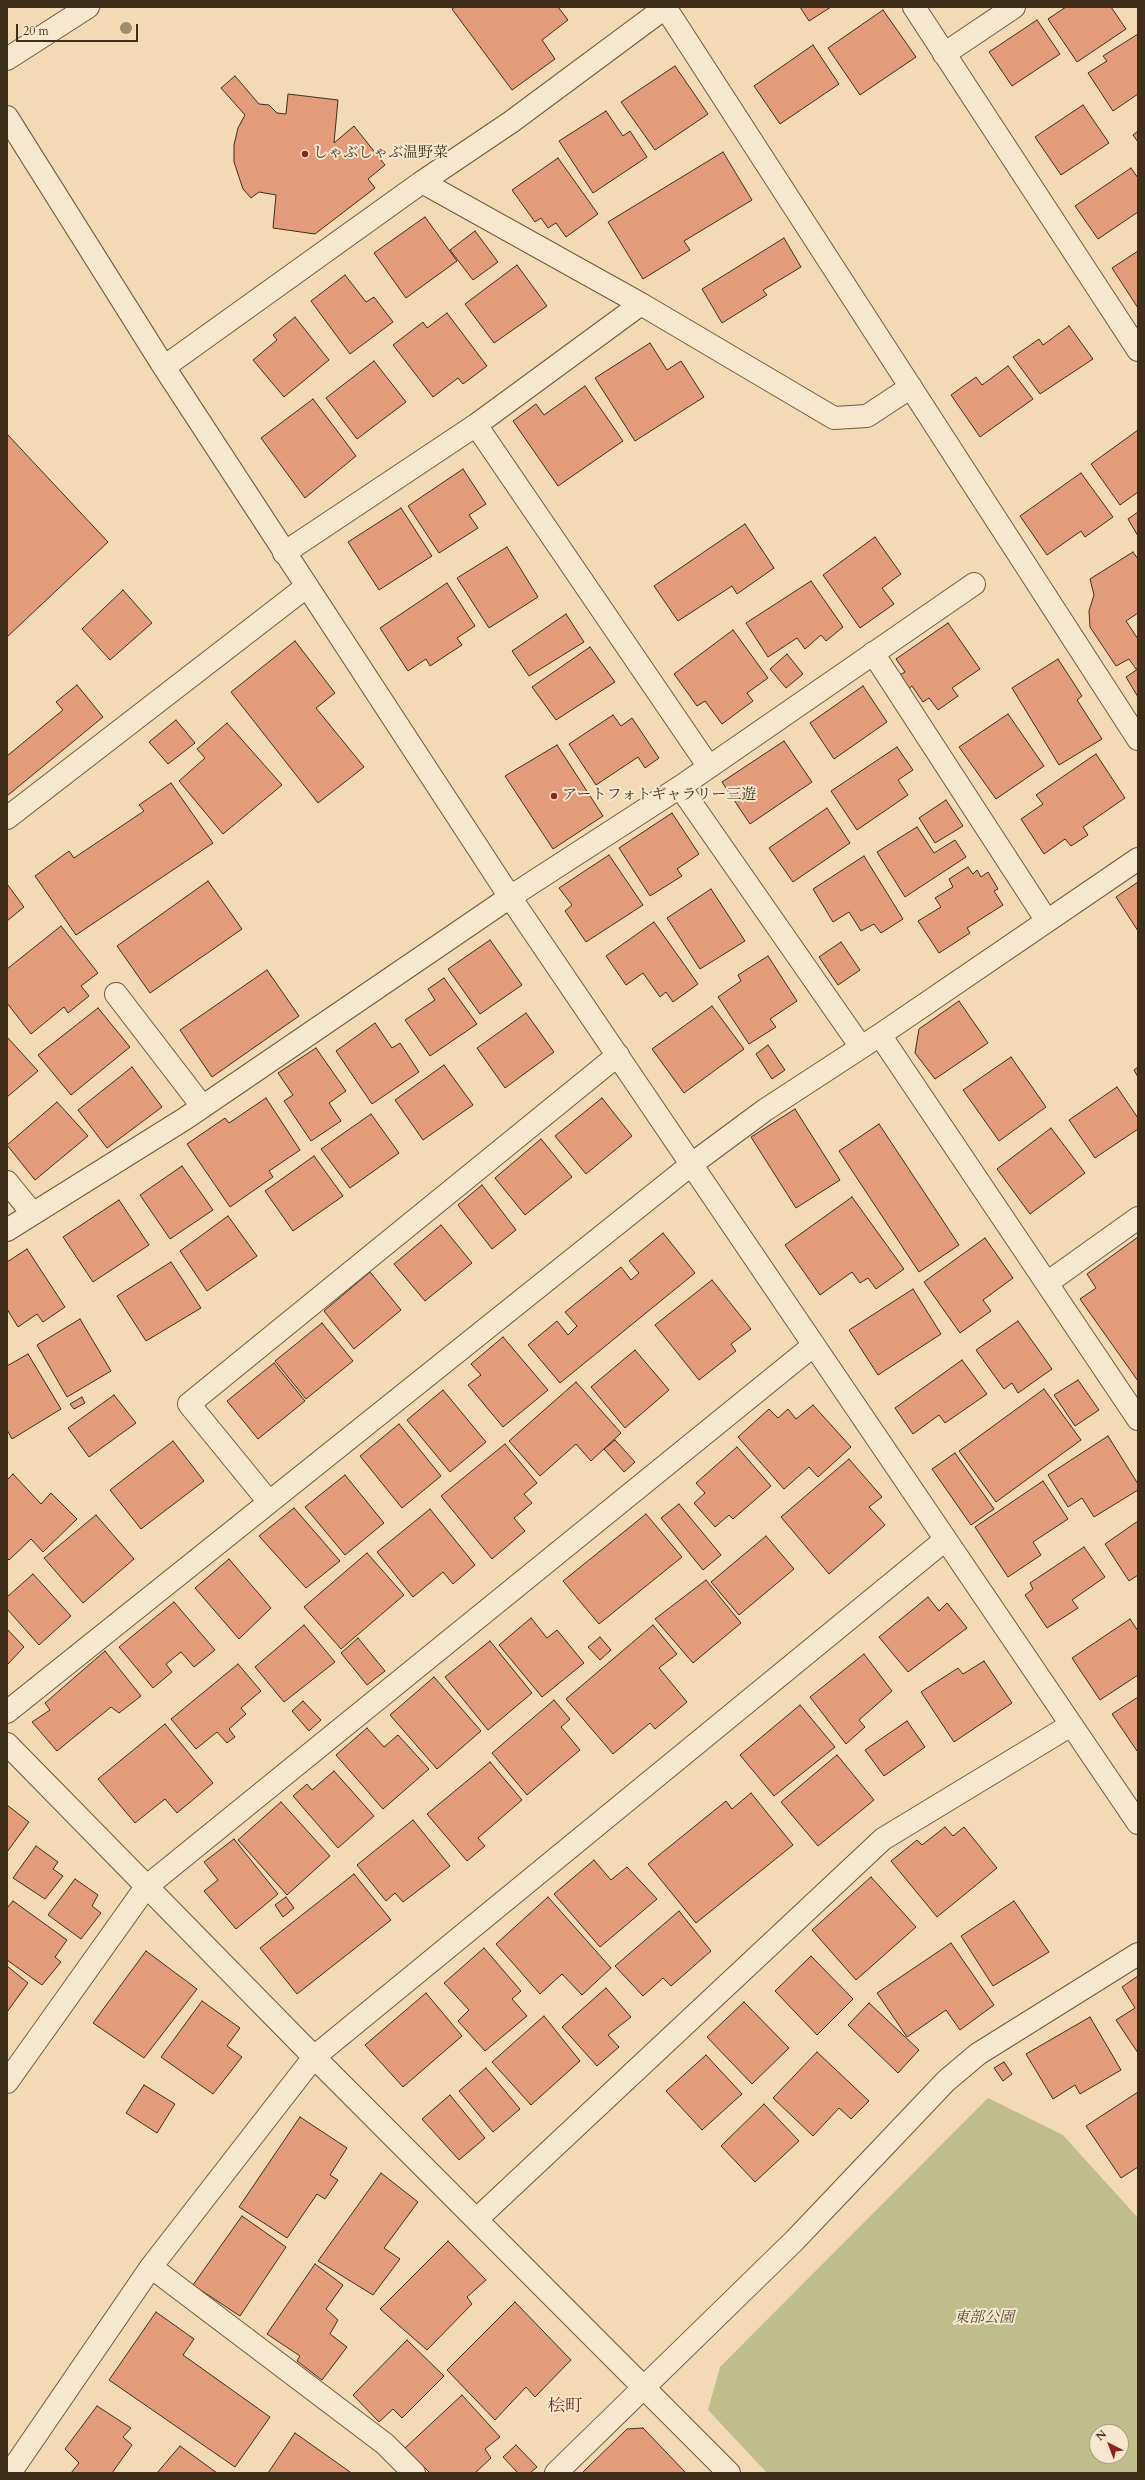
<!DOCTYPE html>
<meta charset="utf-8">
<style>
body{margin:0}
#map{position:relative;width:1145px;height:2480px;overflow:hidden;background:#f3dab5;font-family:Cardo,serif}
canvas{display:block}
.frame{position:absolute;inset:0;border:8px solid #3f2f1a;pointer-events:none}
.north{position:absolute;left:1089px;top:2424px;width:40px;height:40px;box-sizing:border-box;background:#f7e7cf;border:1px solid #ad9d87;border-radius:50%;rotate:318deg;font-size:11px;font-weight:700;line-height:16px;text-align:center;color:#3f2f1a}
.north::after{content:'';display:block;margin:auto;width:14px;height:18px;background:#8f2418;clip-path:polygon(50% 0,100% 100%,50% 72%,0 100%)}
.scale{position:absolute;left:16px;top:24px;width:122px;height:18px;box-sizing:border-box;border:2px solid #3f2f1a;border-top:0;padding-left:5px;font-size:12px;line-height:14px;white-space:nowrap;color:#3f2f1a;-webkit-text-stroke:3px #f7e7cf;paint-order:stroke}
</style>
<div id="map">
<canvas width="1145" height="2480"></canvas>
<div class="frame"></div>
<div class="north">N</div>
<div class="scale">20 m</div>
</div>
<script>
const ctx = document.querySelector('canvas').getContext('2d');
ctx.lineJoin = 'round';
function paint(path, color) { ctx.fillStyle = color; ctx.fill(path, 'evenodd'); }
const toPath = rows => new Path2D(rows.map(r => 'M' + r).join(''));
function stroke(path, color, width, dash) { ctx.strokeStyle = color; ctx.lineWidth = width; ctx.lineCap = dash ? 'butt' : 'round'; ctx.setLineDash(dash || []); ctx.stroke(path); }
function label(font, color, halo, rows, align = 'center') {
  ctx.font = font + ' Cardo,"Noto Serif JP",serif'; ctx.lineWidth = 4; ctx.setLineDash([]); ctx.textBaseline = 'middle'; ctx.strokeStyle = halo; ctx.fillStyle = color; for (const [text, x, y, turn = 0] of rows) {
    ctx.save(); ctx.translate(x, y); ctx.rotate((+turn || 0) * Math.PI / 180); ctx.textAlign = isNaN(turn) ? turn : align; if (halo) ctx.strokeText(text, 0, 0); ctx.fillText(text, 0, 0); ctx.restore();
  }
}
const green = toPath([
 [988,2098,1063,2135,1138,2218,1138,2473,767,2473,708,2410,720,2367],
 [1097,2432,1121,2432,1121,2456,1097,2456]
]);
const building = toPath([
 [455,7,558,7,568,20,542,40,555,59,512,90,452,9,455,7],
 [800,7,831,7,809,21,800,7],
 [1066,7,1111,7,1126,29,1077,62,1048,19,1066,7],
 [883,10,916,57,860,95,828,48,883,10],
 [1037,20,1060,54,1012,86,989,52,1037,20],
 [1138,34,1138,94,1113,111,1088,73,1107,61,1103,56,1138,34],
 [813,45,839,84,780,124,754,86,813,45],
 [675,66,708,114,655,150,621,102,675,66],
 [235,76,259,104,269,105,277,113,286,114,288,94,338,100,334,143,354,126,385,165,368,179,375,188,315,234,273,228,276,195,259,192,251,198,243,189,234,162,234,145,238,128,245,115,221,88,235,76],
 [1083,105,1109,143,1061,175,1035,137,1083,105],
 [606,111,623,136,630,131,647,157,593,193,559,141,606,111],
 [1138,131,1138,142,1133,135,1138,131],
 [723,152,752,200,684,241,690,250,643,279,608,222,723,152],
 [558,158,598,214,566,237,556,223,548,228,541,218,535,222,512,190,558,158],
 [1131,168,1138,178,1138,212,1098,239,1075,206,1131,168],
 [425,217,457,261,406,298,374,253,425,217],
 [475,231,498,262,473,280,450,250,475,231],
 [784,238,801,267,763,290,767,295,722,323,702,289,784,238],
 [1138,251,1138,308,1112,268,1138,251],
 [517,265,547,306,494,343,465,304,517,265],
 [345,275,366,302,374,297,393,322,350,354,311,301,345,275],
 [447,313,487,366,463,384,458,378,433,397,393,345,423,322,427,328,447,313],
 [295,317,329,360,284,397,253,360,277,340,273,335,295,317],
 [1069,326,1093,359,1040,394,1013,357,1039,339,1043,345,1069,326],
 [650,343,667,370,681,361,704,397,635,441,595,378,650,343],
 [374,361,406,402,357,439,326,398,374,361],
 [1008,366,1033,399,980,437,951,395,976,377,982,385,1008,366],
 [585,386,623,441,558,486,513,421,536,404,544,415,585,386],
 [313,399,356,456,305,498,261,438,313,399],
 [1138,430,1138,492,1120,505,1091,464,1138,430],
 [7,434,108,542,7,637,7,434],
 [463,469,486,504,469,515,478,528,439,553,408,506,463,469],
 [1081,473,1113,517,1085,537,1081,531,1047,555,1020,516,1081,473],
 [401,508,432,556,379,590,348,542,401,508],
 [1138,512,1138,536,1128,519,1138,512],
 [745,524,774,568,737,594,732,586,678,621,654,586,745,524],
 [875,537,901,574,882,588,894,604,860,628,823,575,875,537],
 [507,547,538,597,489,628,457,578,507,547],
 [1133,552,1138,559,1138,613,1126,621,1138,639,1138,668,1136,669,1129,659,1116,666,1090,627,1089,611,1094,595,1090,579,1133,552],
 [811,581,843,627,826,641,821,635,805,649,797,638,768,657,746,623,811,581],
 [447,583,475,626,457,638,462,645,430,666,426,659,408,671,380,628,447,583],
 [123,590,152,623,110,660,82,629,123,590],
 [566,614,584,642,529,676,512,651,566,614],
 [948,623,980,669,952,688,958,696,938,710,929,698,923,702,912,686,907,690,898,676,905,672,896,659,948,623],
 [733,630,768,678,747,693,753,701,722,724,705,701,697,706,674,674,733,630],
 [295,641,335,693,316,708,364,767,318,803,231,692,295,641],
 [590,647,615,682,556,720,532,687,590,647],
 [787,654,803,674,786,688,770,669,787,654],
 [1058,659,1082,696,1077,700,1102,739,1059,765,1012,688,1058,659],
 [1138,669,1138,697,1126,677,1138,669],
 [77,685,103,717,7,796,7,756,63,710,56,702,77,685],
 [863,686,887,722,834,759,810,723,863,686],
 [1008,714,1044,766,996,799,959,747,1008,714],
 [613,715,621,726,632,718,659,758,645,768,638,757,596,785,569,744,613,715],
 [176,720,195,743,168,764,149,742,176,720],
 [227,723,282,785,223,834,179,781,205,758,197,749,227,723],
 [784,741,812,782,750,824,722,782,784,741],
 [557,745,603,816,553,849,505,776,557,745],
 [897,747,913,770,898,780,908,795,857,830,831,791,897,747],
 [1096,754,1125,798,1083,827,1088,835,1071,846,1065,839,1044,854,1021,819,1043,804,1036,795,1096,754],
 [171,783,213,843,76,935,35,876,69,851,74,858,144,811,139,805,171,783],
 [946,800,963,826,935,843,919,818,946,800],
 [827,808,850,843,793,882,769,848,827,808],
 [672,813,699,854,677,869,682,876,650,896,619,848,672,813],
 [917,827,934,853,955,840,966,857,905,897,877,852,917,827],
 [609,855,643,905,586,942,565,911,572,905,559,888,609,855],
 [864,856,903,919,881,933,874,924,861,931,849,912,833,922,813,889,864,856],
 [968,867,973,874,977,870,981,877,988,872,998,889,994,891,1003,905,967,928,970,933,939,953,918,921,941,907,935,898,953,887,949,879,968,867],
 [208,881,242,929,150,993,117,946,208,881],
 [1138,882,1138,931,1116,897,1138,882],
 [7,884,24,907,7,921,7,884],
 [711,889,745,941,700,969,667,918,711,889],
 [654,922,698,984,673,1002,666,992,660,997,643,973,626,985,606,956,654,922],
 [61,926,98,973,81,986,89,996,68,1013,64,1007,31,1034,7,1003,7,969,61,926],
 [490,940,522,985,480,1014,448,969,490,940],
 [841,942,860,970,838,985,819,957,841,942],
 [768,956,797,1001,770,1019,776,1027,749,1044,718,997,741,981,738,975,768,956],
 [267,970,299,1016,212,1077,180,1030,267,970],
 [444,978,477,1024,430,1056,405,1020,435,1000,428,989,444,978],
 [959,1001,988,1043,935,1079,915,1053,919,1029,959,1001],
 [712,1006,744,1049,684,1093,652,1049,712,1006],
 [98,1008,130,1047,71,1095,38,1055,98,1008],
 [526,1013,554,1052,505,1088,477,1048,526,1013],
 [375,1023,392,1048,400,1043,419,1072,372,1104,336,1051,375,1023],
 [7,1037,38,1071,7,1097,7,1037],
 [768,1045,785,1070,772,1079,756,1054,768,1045],
 [316,1048,346,1091,329,1103,341,1121,311,1141,284,1101,293,1095,278,1073,316,1048],
 [1011,1057,1046,1107,999,1141,963,1090,1011,1057],
 [444,1065,473,1105,423,1140,395,1100,444,1065],
 [132,1067,162,1107,107,1148,78,1110,132,1067],
 [1138,1067,1138,1077,1134,1070,1138,1067],
 [1117,1087,1138,1118,1138,1129,1095,1158,1069,1120,1117,1087],
 [266,1098,300,1150,269,1171,273,1177,230,1207,187,1144,225,1118,229,1123,266,1098],
 [602,1098,632,1136,586,1174,555,1136,602,1098],
 [57,1102,88,1136,35,1180,7,1145,57,1102],
 [795,1109,840,1180,796,1208,751,1137,795,1109],
 [371,1114,399,1153,350,1188,321,1149,371,1114],
 [879,1124,959,1245,919,1272,839,1151,879,1124],
 [1051,1128,1085,1173,1030,1214,997,1169,1051,1128],
 [541,1139,572,1177,525,1215,495,1178,541,1139],
 [314,1156,343,1196,293,1231,265,1191,314,1156],
 [182,1166,213,1210,170,1239,140,1195,182,1166],
 [482,1185,516,1230,492,1249,458,1205,482,1185],
 [852,1197,904,1269,876,1289,868,1278,860,1283,852,1272,820,1295,785,1245,852,1197],
 [119,1200,149,1245,93,1282,63,1237,119,1200],
 [228,1216,257,1256,207,1291,180,1251,228,1216],
 [441,1225,472,1263,425,1301,394,1264,441,1225],
 [663,1233,695,1273,560,1383,528,1345,557,1321,568,1335,577,1326,565,1312,621,1267,631,1280,639,1273,629,1261,663,1233],
 [1138,1237,1138,1381,1080,1299,1096,1288,1087,1274,1138,1237],
 [985,1238,1013,1278,983,1300,991,1311,960,1333,924,1282,985,1238],
 [27,1249,65,1307,43,1322,37,1314,18,1327,7,1309,7,1262,27,1249],
 [171,1262,201,1308,146,1341,117,1296,171,1262],
 [370,1272,401,1310,354,1349,324,1311,370,1272],
 [712,1280,751,1329,731,1344,736,1351,699,1380,655,1325,712,1280],
 [913,1289,941,1334,878,1375,849,1330,913,1289],
 [80,1319,111,1371,67,1397,37,1345,80,1319],
 [1018,1321,1052,1369,1018,1393,1012,1383,1004,1389,976,1350,1018,1321],
 [322,1323,353,1361,306,1399,275,1361,322,1323],
 [503,1337,548,1390,503,1427,468,1385,481,1375,471,1364,503,1337],
 [635,1350,669,1390,625,1428,591,1387,635,1350],
 [28,1354,61,1409,12,1439,7,1430,7,1366,28,1354],
 [962,1360,987,1394,945,1423,939,1415,913,1434,895,1408,962,1360],
 [274,1363,305,1401,258,1439,227,1401,274,1363],
 [1078,1380,1099,1410,1075,1426,1054,1395,1078,1380],
 [576,1382,621,1433,591,1461,576,1444,540,1476,509,1441,576,1382],
 [1044,1389,1081,1440,996,1502,959,1451,1044,1389],
 [443,1390,486,1442,450,1472,407,1420,443,1390],
 [114,1395,136,1423,89,1457,68,1428,114,1395],
 [82,1397,85,1403,74,1409,70,1404,82,1397],
 [813,1405,851,1447,818,1477,809,1467,784,1489,738,1437,769,1409,778,1418,788,1409,796,1419,813,1405],
 [399,1424,441,1476,402,1508,360,1456,399,1424],
 [1108,1436,1138,1484,1138,1490,1094,1517,1082,1498,1068,1507,1048,1475,1108,1436],
 [615,1440,635,1462,624,1472,604,1449,615,1440],
 [173,1441,204,1481,141,1529,110,1490,173,1441],
 [505,1444,537,1483,524,1494,532,1503,514,1518,525,1531,492,1559,441,1496,505,1444],
 [737,1447,771,1486,733,1519,729,1515,715,1527,694,1503,705,1493,696,1483,737,1447],
 [955,1453,994,1509,971,1525,932,1469,955,1453],
 [849,1459,882,1497,869,1507,885,1525,829,1574,781,1517,849,1459],
 [13,1474,41,1504,51,1493,77,1519,43,1552,31,1539,9,1560,7,1558,7,1480,13,1474],
 [345,1475,384,1523,345,1555,305,1507,345,1475],
 [1043,1481,1068,1519,1033,1542,1041,1555,1008,1577,975,1527,1043,1481],
 [679,1504,721,1555,703,1570,661,1518,679,1504],
 [294,1508,340,1561,306,1588,259,1536,294,1508],
 [430,1509,475,1565,453,1584,443,1572,413,1597,377,1552,430,1509],
 [646,1514,682,1557,599,1624,563,1581,646,1514],
 [96,1515,134,1559,83,1603,44,1558,96,1515],
 [1138,1521,1138,1575,1129,1581,1105,1544,1138,1521],
 [766,1536,794,1569,739,1615,711,1582,766,1536],
 [1084,1547,1105,1577,1072,1600,1078,1608,1047,1628,1025,1595,1033,1589,1030,1583,1084,1547],
 [367,1553,404,1595,341,1649,304,1607,367,1553],
 [229,1559,271,1608,239,1639,195,1588,229,1559],
 [33,1574,71,1616,39,1645,7,1609,7,1597,33,1574],
 [706,1580,741,1623,693,1663,655,1619,706,1580],
 [928,1597,939,1611,947,1603,967,1628,908,1672,879,1637,928,1597],
 [174,1602,215,1650,194,1667,181,1652,166,1664,172,1672,153,1688,119,1647,174,1602],
 [531,1618,547,1638,557,1630,584,1663,542,1697,499,1645,531,1618],
 [1130,1619,1138,1631,1138,1675,1100,1700,1072,1658,1130,1619],
 [304,1625,335,1662,284,1702,255,1667,304,1625],
 [653,1625,677,1654,659,1668,687,1702,655,1729,650,1723,613,1754,566,1699,653,1625],
 [7,1629,24,1647,7,1665,7,1629],
 [600,1637,611,1650,600,1660,588,1647,600,1637],
 [358,1638,385,1671,367,1685,341,1653,358,1638],
 [490,1641,532,1693,488,1730,445,1677,490,1641],
 [105,1651,141,1696,119,1713,111,1707,57,1751,32,1722,50,1710,45,1703,105,1651],
 [864,1654,892,1691,859,1720,865,1727,846,1744,810,1697,864,1654],
 [984,1661,1012,1703,954,1742,921,1692,958,1668,963,1674,984,1661],
 [238,1664,261,1691,241,1708,246,1714,229,1729,235,1737,227,1743,217,1732,196,1749,171,1719,238,1664],
 [434,1677,481,1731,437,1769,390,1715,434,1677],
 [1138,1697,1138,1750,1137,1751,1112,1714,1138,1697],
 [554,1700,570,1719,561,1727,580,1750,527,1795,492,1753,554,1700],
 [303,1701,321,1720,309,1731,292,1711,303,1701],
 [800,1705,835,1747,774,1796,740,1755,800,1705],
 [907,1721,925,1747,884,1776,865,1750,907,1721],
 [165,1724,213,1783,177,1813,165,1799,135,1823,98,1779,165,1724],
 [367,1728,384,1747,398,1735,429,1769,383,1809,336,1755,367,1728],
 [837,1755,874,1800,818,1846,781,1802,837,1755],
 [490,1762,522,1800,478,1838,485,1846,467,1861,427,1814,490,1762],
 [334,1771,374,1816,338,1848,293,1796,307,1784,312,1790,334,1771],
 [751,1793,793,1845,696,1923,648,1864,726,1801,732,1809,751,1793],
 [281,1802,330,1856,287,1895,238,1840,281,1802],
 [7,1805,29,1822,7,1852,7,1805],
 [413,1820,450,1866,403,1902,395,1893,386,1901,357,1865,413,1820],
 [945,1827,953,1836,964,1827,997,1868,937,1917,891,1861,917,1840,922,1845,945,1827],
 [234,1839,278,1894,236,1929,204,1891,218,1880,204,1862,234,1839],
 [36,1846,58,1862,53,1869,63,1876,45,1899,13,1878,36,1846],
 [594,1860,611,1880,627,1867,657,1899,600,1947,554,1894,594,1860],
 [354,1874,391,1920,297,1994,260,1948,354,1874],
 [871,1877,916,1927,856,1980,812,1930,871,1877],
 [75,1879,98,1895,92,1906,101,1913,81,1939,48,1915,75,1879],
 [286,1897,294,1908,283,1917,275,1905,286,1897],
 [548,1897,611,1968,582,1995,562,1974,540,1994,496,1944,548,1897],
 [13,1901,67,1940,55,1957,61,1962,42,1985,7,1960,7,1908,13,1901],
 [1014,1901,1049,1952,993,1986,961,1936,1014,1901],
 [679,1911,711,1951,671,1986,663,1978,643,1996,615,1966,679,1911],
 [951,1943,994,2005,960,2030,946,2010,907,2037,877,1993,951,1943],
 [484,1948,521,1991,512,1999,527,2016,485,2051,458,2021,469,2010,444,1983,484,1948],
 [146,1951,197,1989,144,2058,93,2023,146,1951],
 [811,1956,853,1999,817,2035,775,1991,811,1956],
 [7,1966,28,1983,7,2012,7,1966],
 [1138,1976,1138,2053,1116,2020,1135,2008,1122,1987,1138,1976],
 [606,1988,631,2017,608,2035,619,2047,597,2066,562,2027,606,1988],
 [426,1993,462,2036,403,2087,365,2045,426,1993],
 [202,2001,240,2028,227,2046,242,2057,213,2094,161,2057,202,2001],
 [744,2002,789,2048,752,2084,707,2037,744,2002],
 [869,2003,919,2050,898,2073,848,2025,869,2003],
 [544,2016,580,2061,531,2105,492,2062,544,2016],
 [1090,2017,1121,2070,1080,2094,1075,2085,1053,2099,1026,2054,1090,2017],
 [817,2052,869,2101,851,2119,839,2108,813,2136,773,2098,817,2052],
 [706,2055,742,2094,702,2130,666,2091,706,2055],
 [1004,2062,1012,2074,1003,2081,994,2068,1004,2062],
 [486,2068,520,2109,493,2132,459,2091,486,2068],
 [144,2085,175,2104,157,2133,126,2113,144,2085],
 [1138,2092,1138,2167,1121,2178,1086,2126,1138,2092],
 [450,2095,485,2138,459,2160,422,2119,450,2095],
 [764,2104,799,2141,755,2182,721,2146,764,2104],
 [300,2117,347,2148,330,2175,338,2180,325,2199,317,2194,287,2238,239,2207,300,2117],
 [381,2173,418,2202,384,2248,400,2259,373,2295,318,2261,381,2173],
 [242,2216,286,2247,240,2316,193,2285,242,2216],
 [448,2241,486,2280,467,2297,472,2304,427,2350,380,2309,448,2241],
 [315,2264,343,2285,326,2309,338,2320,330,2334,347,2347,322,2380,297,2361,300,2356,267,2334,315,2264],
 [515,2302,571,2360,535,2397,526,2387,495,2420,447,2370,515,2302],
 [156,2312,194,2339,183,2355,270,2417,235,2467,109,2380,156,2312],
 [407,2340,444,2376,402,2418,393,2409,379,2422,353,2395,407,2340],
 [462,2395,500,2437,485,2449,491,2458,475,2473,430,2473,405,2448,462,2395],
 [97,2406,131,2428,123,2437,132,2445,112,2473,71,2473,79,2463,65,2449,97,2406],
 [643,2428,686,2473,582,2473,627,2429,643,2428],
 [295,2433,350,2472,350,2473,268,2473,295,2433],
 [516,2445,537,2467,530,2473,518,2473,503,2457,516,2445],
 [180,2446,217,2473,157,2473,180,2446]
]);
const minor = toPath([
 [665,7,1138,739],
 [914,7,1138,350],
 [944,54,1014,7],
 [7,59,88,7],
 [7,117,164,367,510,897,1138,1823],
 [422,182,641,304,834,418,867,416,911,387],
 [164,367,422,182,511,122,666,7],
 [476,425,709,767],
 [284,553,476,425,641,304],
 [873,653,1047,921],
 [680,787,861,1047],
 [7,818,306,587],
 [116,994,202,1106],
 [880,1035,1138,1419],
 [7,1182,33,1214],
 [7,1230,186,1118,510,897,680,787,974,584],
 [1047,1283,1138,1218],
 [269,1502,189,1404,618,1055],
 [7,1712,692,1164,765,1110,880,1035,1138,859],
 [7,1744,314,2057,729,2473],
 [7,2082,146,1887,814,1345],
 [477,2219,883,1839,1071,1725],
 [151,2267,385,2444,414,2473],
 [10,2473,151,2267,314,2057,945,1540],
 [556,2473,795,2240,946,2081,978,2054,1138,1954]
]);
const trees = [
 [126,28]
];
const markers = [
 [305,154,4,"#8f2418"],
 [554,796,4,"#8f2418"]
];
const poiNames = [
 ["しゃぶしゃぶ温野菜",313,154],
 ["アートフォトギャラリー三遊",562,796]
];
const parkNames = [
 ["東部公園",984,2319]
];
const quarterNames = [
 ["桧町",565,2407]
];
paint(green, '#bfbe8b');
paint(building, '#e39c7a');
stroke(building, '#3f2f1a', 1);
stroke(minor, '#6c5a41', 24);
stroke(minor, '#f7e7cf', 22);
ctx.fillStyle = '#9e8c6c';
for (const [x, y] of trees) { ctx.beginPath(); ctx.arc(x, y, 6, 0, 2 * Math.PI); ctx.fill(); }
for (const [x, y, r, color] of markers) { const dot = new Path2D(); dot.arc(x, y, r, 0, 2 * Math.PI); ctx.fillStyle = color; ctx.fill(dot); stroke(dot, '#f7e7cf', 1.5); }
label('15px', '#3f2f1a', '#f7e7cf', poiNames, 'left');
label('italic 15px', '#594c31', '#f7e7cf', parkNames);
label('17px', '#7a1f14', '#f7e7cf', quarterNames);
</script>
